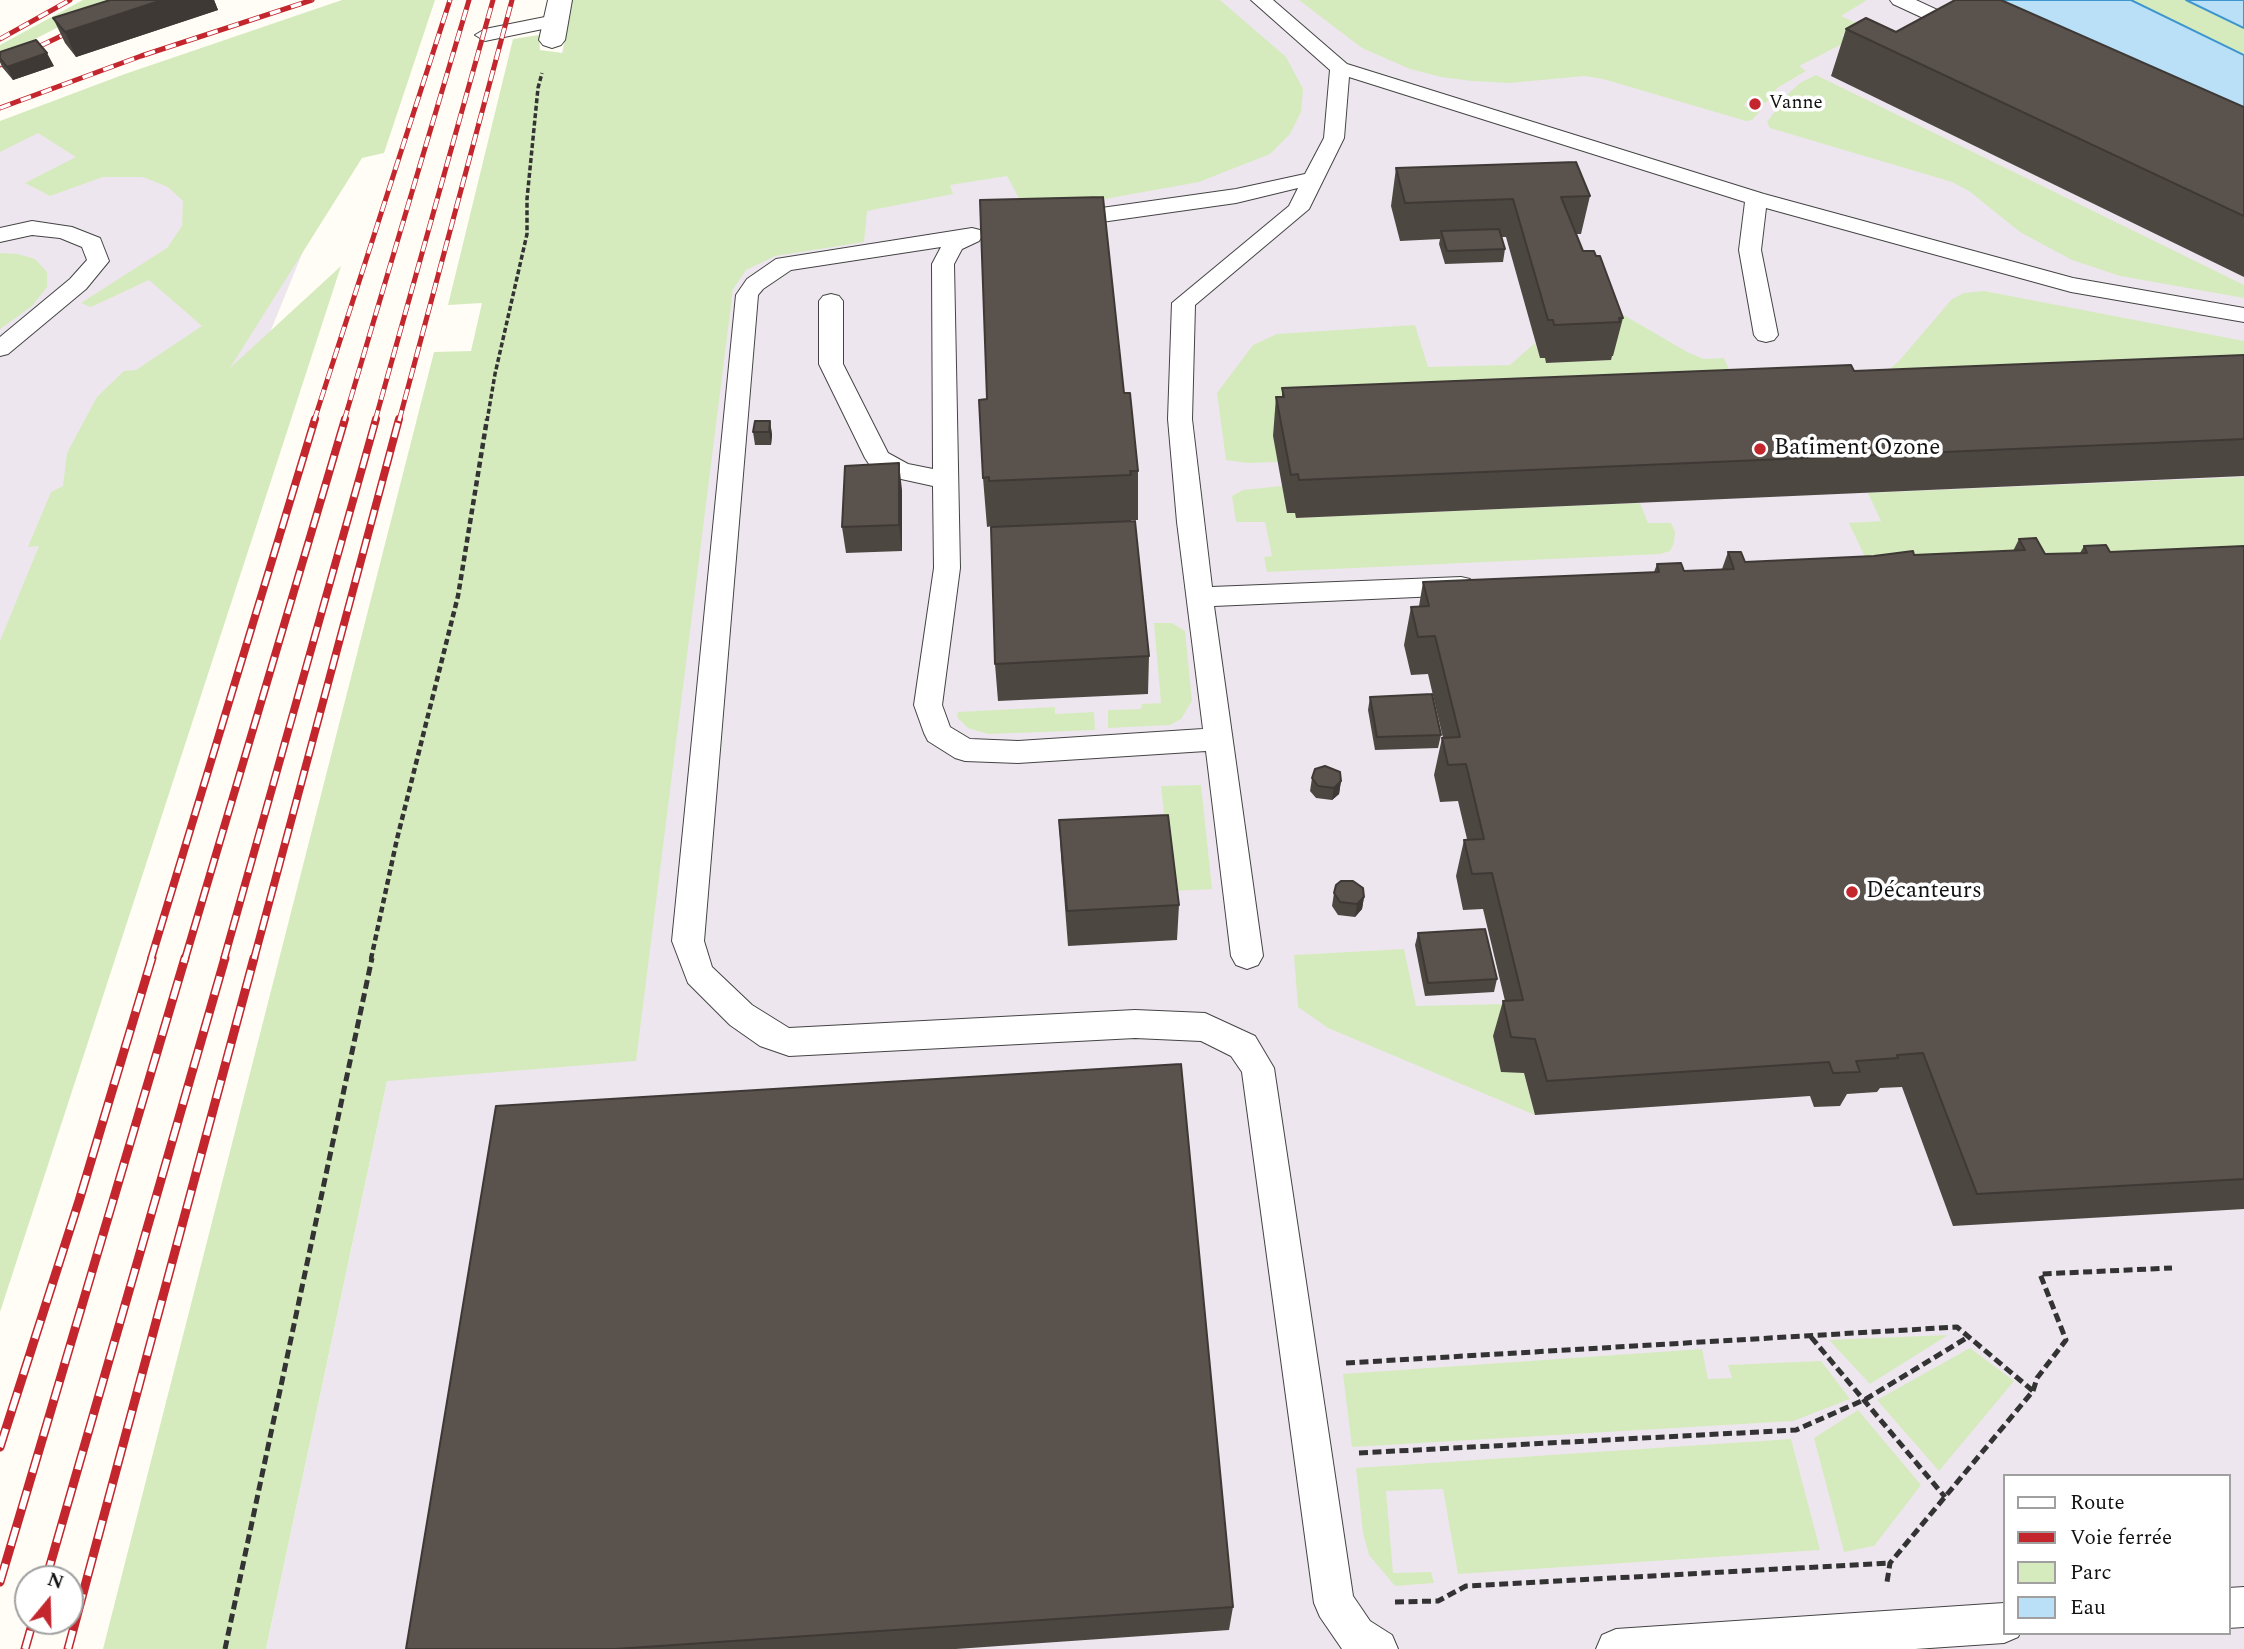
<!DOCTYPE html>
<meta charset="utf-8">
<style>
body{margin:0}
#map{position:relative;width:2244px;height:1649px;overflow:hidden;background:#fffdf5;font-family:Spectral,serif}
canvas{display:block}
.legend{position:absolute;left:2003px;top:1474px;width:228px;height:161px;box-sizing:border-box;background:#fff;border:2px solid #a0a0a0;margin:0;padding:9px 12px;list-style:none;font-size:21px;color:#111}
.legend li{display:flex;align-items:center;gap:14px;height:35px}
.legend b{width:35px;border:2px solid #a0a0a0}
.north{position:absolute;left:14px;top:1565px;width:70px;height:70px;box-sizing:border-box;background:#fff;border:2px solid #a0a0a0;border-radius:50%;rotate:19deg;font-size:19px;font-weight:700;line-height:28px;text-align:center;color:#111}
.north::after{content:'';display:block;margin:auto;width:24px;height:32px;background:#c4262e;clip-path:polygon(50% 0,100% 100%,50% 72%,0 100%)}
</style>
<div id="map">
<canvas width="2244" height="1649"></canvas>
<ul class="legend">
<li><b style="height:9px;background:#fff"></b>Route</li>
<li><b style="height:9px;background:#c4262e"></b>Voie ferrée</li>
<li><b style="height:19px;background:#d5ebbd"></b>Parc</li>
<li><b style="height:19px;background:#b9e0f7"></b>Eau</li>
</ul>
<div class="north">N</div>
</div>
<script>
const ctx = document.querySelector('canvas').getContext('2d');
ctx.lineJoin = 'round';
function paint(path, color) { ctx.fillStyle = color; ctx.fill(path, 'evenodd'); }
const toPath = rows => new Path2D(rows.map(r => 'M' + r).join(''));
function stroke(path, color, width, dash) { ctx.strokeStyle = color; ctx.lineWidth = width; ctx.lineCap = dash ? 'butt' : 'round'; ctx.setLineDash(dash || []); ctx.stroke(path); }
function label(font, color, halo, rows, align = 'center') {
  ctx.font = font + ' Spectral,serif'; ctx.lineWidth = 7; ctx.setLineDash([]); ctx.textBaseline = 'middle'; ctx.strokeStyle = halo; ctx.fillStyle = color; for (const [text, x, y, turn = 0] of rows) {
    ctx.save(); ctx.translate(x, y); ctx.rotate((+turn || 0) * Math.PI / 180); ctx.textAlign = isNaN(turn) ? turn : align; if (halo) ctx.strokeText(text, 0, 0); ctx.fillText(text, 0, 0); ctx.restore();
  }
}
const industrial = toPath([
 [571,0,2244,0,2244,1649,266,1649,387,1081],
 [2004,1476,2228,1476,2228,1633,2004,1633],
 [374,77,0,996,0,127]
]);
const green = toPath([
 [83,0,111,0,0,57,0,45],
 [342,0,435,0,384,153,362,158,230,368,341,266,0,1312,0,641,39,546,28,547,51,492,63,486,67,453,97,397,124,371,136,370,202,326,149,280,91,307,81,303,167,248,182,226,183,201,168,187,143,177,103,177,50,196,25,183,76,157,38,133,0,152,0,121,125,74],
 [571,0,1220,0,1286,57,1303,89,1301,112,1290,134,1270,154,1199,182,1027,213,1007,176,950,185,953,194,867,211,864,242,775,256,746,270,733,289,636,1061,387,1081,266,1649,103,1649,434,352,471,351,482,303,448,305,513,39,539,35,540,50,563,53],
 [1299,0,1867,0,1841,16,1869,29,1841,35,1850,40,1799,66,1806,71,1777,88,1766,103,1749,98,1744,106,1760,111,1752,120,1746,121,1603,79,1585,76,1509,83,1472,81,1441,77,1410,69,1362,48],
 [2131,0,2186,0,2244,28,2244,55],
 [1816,75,2244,285,2244,298,2120,276,2072,260,2020,232,1969,191,1952,182,1770,128,1767,122,1789,93,1800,83],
 [0,253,18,254,35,259,47,272,47,287,32,306,0,329],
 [1984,291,2244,341,2244,381,1879,372,1891,368,1899,361,1952,299,1964,293],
 [1620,313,1689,353,1704,359,1724,358,1745,407,1273,436,1278,462,1248,463,1226,460,1217,393,1253,345,1277,334,1415,325,1428,367,1510,365,1535,343,1540,358,1545,358,1546,363,1610,360],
 [2244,477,2244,583,1872,572,1849,523,1881,521,1868,493],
 [1282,486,1287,513,1295,513,1296,518,1640,503,1648,523,1671,523,1675,532,1674,543,1670,551,1660,554,1267,572,1264,557,1272,556,1265,522,1236,522,1232,496,1243,490],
 [1154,623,1172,623,1185,631,1192,701,1181,719,1170,725,1108,728,1108,710,1141,709,1142,704,1161,703],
 [1055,707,1055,714,1094,712,1095,730,988,734,968,728,957,717,958,712],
 [1201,785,1212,889,1172,891,1161,786],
 [1404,949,1416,1006,1505,1004,1493,1037,1501,1071,1524,1073,1535,1115,1328,1028,1298,1007,1294,955],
 [1948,1335,1870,1384,1829,1340],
 [1970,1348,2014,1381,1939,1471,1877,1400],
 [1702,1349,1708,1379,1732,1378,1728,1365,1821,1361,1850,1399,1793,1421,1352,1447,1343,1374],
 [1858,1410,1921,1485,1874,1546,1844,1552,1814,1438],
 [1791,1439,1820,1550,1458,1574,1443,1489,1386,1491,1393,1573,1431,1572,1434,1583,1395,1586,1369,1555,1363,1533,1356,1468]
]);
const water = toPath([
 [1987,0,2131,0,2244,55,2244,129,1987,0],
 [2186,0,2244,0,2244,28,2186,0]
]);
const pathFar2 = toPath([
 [487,421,495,374,527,234,527,199,538,88,542,73]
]);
const pathFar1 = toPath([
 [371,959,397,839,458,596,487,419]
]);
const path = toPath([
 [1811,1337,1945,1497],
 [1346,1363,1957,1327,2033,1391,1890,1563,1887,1582],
 [2033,1391,2037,1378,2066,1340,2040,1274,2172,1268],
 [1359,1453,1796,1430,1866,1399,1968,1337],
 [1395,1602,1438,1601,1466,1586,1890,1563],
 [225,1649,372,958]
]);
const service = toPath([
 [1251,0,1273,0,1347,64,1764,194,2073,278,2244,308,2244,322,2071,292,1766,208,1761,250,1778,335,1774,340,1766,342,1758,340,1754,335,1739,250,1745,202,1349,77,1344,138,1309,209,1195,305,1192,419,1212,587,1461,577,1470,579,1474,586,1470,593,1461,595,1214,606,1263,956,1258,965,1247,969,1236,965,1231,956,1206,751,1018,763,965,761,955,758,928,741,924,733,914,705,934,568,933,486,892,477,869,464,865,458,819,364,819,301,823,296,831,294,839,296,843,301,843,364,888,453,908,464,933,469,932,264,941,247,791,270,763,289,758,295,704,941,712,967,752,1005,789,1028,1135,1010,1205,1013,1255,1036,1274,1068,1353,1596,1370,1621,1392,1635,1398,1649,1342,1649,1320,1617,1314,1603,1242,1072,1231,1056,1201,1041,1135,1038,789,1056,760,1046,730,1025,688,983,672,941,736,295,747,279,776,259,972,228,980,230,983,235,979,241,962,249,954,264,960,568,942,705,950,727,970,739,1018,741,1203,729,1177,522,1168,419,1172,303,1289,206,1298,188,1236,203,1066,227,1058,225,1055,220,1058,215,1066,213,1236,189,1305,174,1324,138,1330,70,1251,0],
 [1890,0,1916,0,1974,27,1977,31,1974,35,1960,35,1893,4,1890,0],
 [555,15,565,21,562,25,485,41,475,35,485,29,555,15],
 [32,221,72,227,100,238,109,261,86,289,8,354,0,356,0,337,70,279,87,260,82,247,60,238,32,235,0,242,0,228,32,221],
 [2244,1587,2244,1627,2228,1628,2228,1588,2244,1587],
 [2004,1603,2004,1633,2020,1633,2018,1637,2004,1643,1915,1649,1596,1649,1602,1635,1616,1629,2004,1603]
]);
const minor = toPath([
 [548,0,572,0,565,40,561,45,552,48,543,45,539,40,548,0]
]);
const railFar2 = toPath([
 [0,39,70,0],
 [0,65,78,28],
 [0,108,141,56,312,0],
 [314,421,450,0],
 [344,421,469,0],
 [375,421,493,0],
 [399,421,512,0]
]);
const railFar1 = toPath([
 [151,959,315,419],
 [185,959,345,419],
 [224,959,376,419],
 [254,959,399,419]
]);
const rail = toPath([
 [0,1447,79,1201,152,958],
 [46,1579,225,958],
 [0,1582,185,958],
 [25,1649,33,1621],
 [68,1649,254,958]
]);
const wall = toPath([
 [110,0,214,0,218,10,76,57,65,43,53,18],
 [1846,29,1896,32,2244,107,2244,277,1831,76],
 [0,52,54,66,13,80,2,67,0,62],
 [1396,168,1590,196,1581,234,1576,234,1583,251,1623,318,1613,356,1612,356,1611,360,1546,363,1545,358,1540,358,1506,237,1502,237,1505,249,1503,262,1445,264,1439,244,1440,239,1400,241,1391,206],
 [2244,355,2244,476,1296,518,1295,513,1287,513,1273,436,1276,397,1282,397,1282,388,1854,371],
 [1124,393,1138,471,1138,520,1131,520,1131,521,1149,656,1148,694,998,701,995,664,992,526,987,527,983,478],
 [770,421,772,435,771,445,755,445,753,432],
 [902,490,902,551,846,553,842,527],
 [2019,539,2045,554,2080,553,2084,546,2110,552,2244,546,2244,1209,1953,1226,1902,1087,1880,1088,1877,1092,1847,1094,1840,1106,1814,1107,1810,1096,1535,1115,1524,1073,1501,1072,1493,1036,1503,1001,1505,1001,1483,909,1463,910,1456,876,1464,840,1467,839,1458,801,1440,802,1434,775,1442,738,1443,738,1428,674,1411,675,1404,645,1411,607,1419,606,1423,582,1654,572,1657,564,1684,571,1722,569,1728,552,1745,562,2013,551],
 [1370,697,1441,735,1438,748,1375,750,1368,710],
 [1312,778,1341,781,1339,794,1332,800,1316,798,1310,791],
 [1059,820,1179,905,1177,940,1068,946,1061,856],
 [1334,893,1364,897,1362,909,1355,917,1338,915,1332,906],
 [1418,933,1497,979,1494,992,1425,996,1415,945],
 [1233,1607,1229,1630,956,1649,406,1649]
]);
const shadedWall = toPath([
 [162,0,214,0,218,10,76,57,65,32],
 [47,53,54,66,13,80,7,67],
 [770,421,772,435,771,445,769,432],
 [899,463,902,490,902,551,899,525],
 [1341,781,1339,794,1332,800,1334,788],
 [1364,897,1362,909,1355,917,1357,904]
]);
const building = toPath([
 [110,0,162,0,65,32,53,18,110,0],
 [1955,0,2001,0,2244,107,2244,216,1846,29,1866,18,1896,32,1955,0],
 [36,40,47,53,7,67,0,58,0,52,36,40],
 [1576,162,1590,196,1561,197,1583,251,1594,251,1596,256,1600,256,1623,318,1619,318,1620,322,1554,325,1553,320,1548,320,1513,199,1405,203,1396,168,1576,162],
 [1103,197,1124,393,1130,393,1138,471,1130,471,1131,475,989,481,989,477,983,478,979,400,987,399,980,200,1103,197],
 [1499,229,1505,249,1447,251,1441,231,1499,229],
 [2244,355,2244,439,1299,480,1298,474,1291,475,1276,397,1284,397,1282,388,1851,365,1854,371,2244,355],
 [755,421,770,421,769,432,753,432,755,421],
 [899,463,899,525,842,527,845,466,899,463],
 [1135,521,1149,656,995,664,991,527,1135,521],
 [2036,538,2045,554,2087,553,2084,546,2106,545,2110,552,2244,546,2244,1179,1977,1194,1923,1053,1897,1055,1898,1058,1856,1061,1860,1072,1833,1073,1829,1062,1547,1081,1535,1039,1511,1037,1503,1001,1523,1000,1492,873,1472,874,1464,840,1484,839,1466,764,1448,765,1442,738,1460,737,1435,636,1418,637,1411,607,1429,606,1423,582,1659,572,1657,564,1681,563,1684,571,1734,569,1728,552,1741,552,1745,562,1874,556,1913,551,1914,555,2025,550,2019,539,2036,538],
 [1432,694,1441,735,1377,737,1370,697,1432,694],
 [1325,766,1340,772,1341,781,1334,788,1318,786,1312,778,1315,769,1325,766],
 [1168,815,1179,905,1067,911,1059,820,1168,815],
 [1341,881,1353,881,1363,888,1364,897,1357,904,1340,902,1334,893,1336,885,1341,881],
 [1485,929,1497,979,1428,983,1418,933,1485,929],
 [1181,1064,1233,1607,615,1649,406,1649,496,1106,1181,1064]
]);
const markers = [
 [1755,104,7,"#c4262e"],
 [1760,449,7,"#c4262e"],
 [1852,892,7,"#c4262e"]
];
const farPoinames = [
 ["Vanne",1769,104]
];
const poiNames = [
 ["Batiment Ozone",1774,449],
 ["Décanteurs",1866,892]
];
paint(industrial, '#eee6ef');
paint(green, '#d5ebbd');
paint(water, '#b9e0f7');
stroke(water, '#3f96cf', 2);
stroke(service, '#444', 2);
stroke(minor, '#444', 2);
stroke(pathFar2, '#333', 3.5, [5, 2.5]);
stroke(pathFar1, '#333', 4.5, [6, 3.5]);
stroke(path, '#333', 5, [9, 4.5]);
paint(service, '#fff');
paint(minor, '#fff');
stroke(railFar2, '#c4262e', 5);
stroke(railFar1, '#c4262e', 8);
stroke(rail, '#c4262e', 9);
stroke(railFar2, '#fff', 3.5, [11]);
stroke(railFar1, '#fff', 5, [15]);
stroke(rail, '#fff', 6, [19]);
paint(wall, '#4d4742');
paint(shadedWall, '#3f3936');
paint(building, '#5a524d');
stroke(building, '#3f3936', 2);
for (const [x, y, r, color] of markers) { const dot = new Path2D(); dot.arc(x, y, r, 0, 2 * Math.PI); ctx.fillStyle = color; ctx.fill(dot); stroke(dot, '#fff', 2.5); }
label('19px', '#111', '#fff', farPoinames, 'left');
label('23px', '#111', '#fff', poiNames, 'left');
</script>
